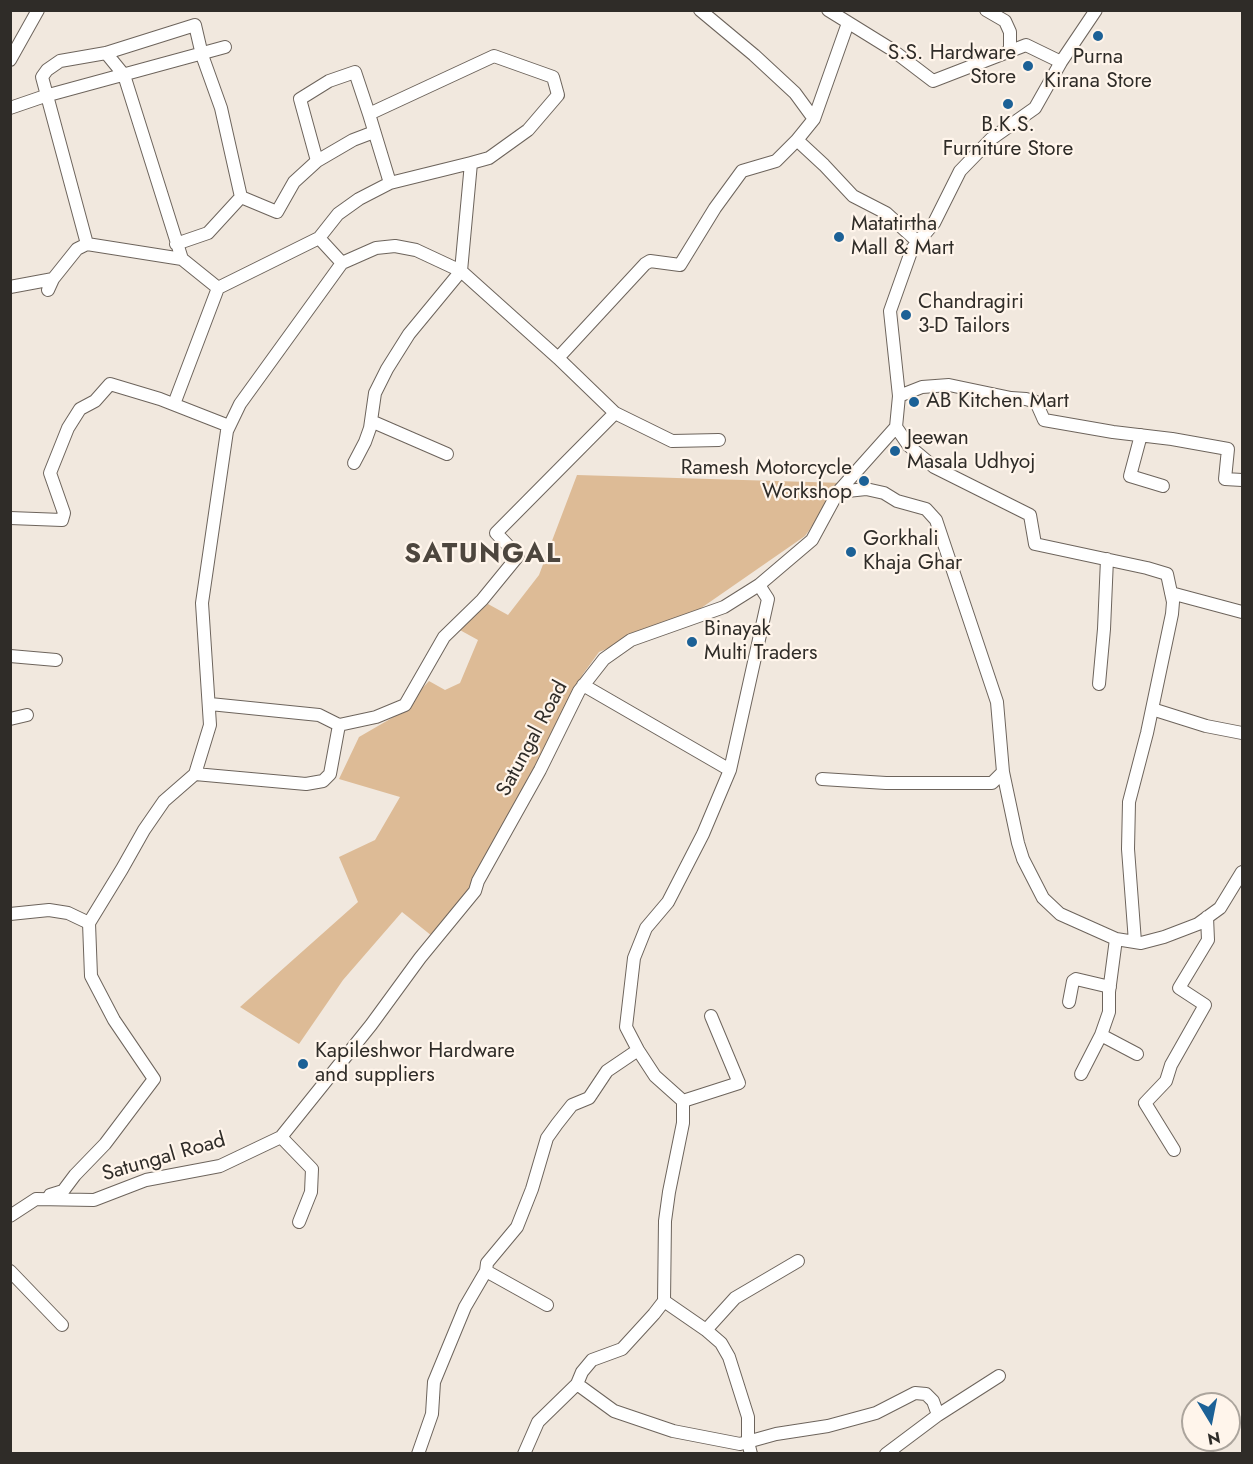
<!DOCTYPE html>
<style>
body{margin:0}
#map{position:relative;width:1253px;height:1464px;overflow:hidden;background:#f1e8de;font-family:Jost,sans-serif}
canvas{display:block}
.frame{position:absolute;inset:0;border:12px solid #2f2c28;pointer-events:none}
.north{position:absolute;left:1181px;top:1392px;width:60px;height:60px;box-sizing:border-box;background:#fff5eb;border:2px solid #aca59d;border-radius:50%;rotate:170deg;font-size:16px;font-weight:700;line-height:24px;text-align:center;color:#2f2c28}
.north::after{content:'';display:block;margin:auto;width:21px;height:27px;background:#1c6196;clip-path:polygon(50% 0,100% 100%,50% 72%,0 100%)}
</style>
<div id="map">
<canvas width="1253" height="1464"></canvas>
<div class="frame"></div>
<div class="north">N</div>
</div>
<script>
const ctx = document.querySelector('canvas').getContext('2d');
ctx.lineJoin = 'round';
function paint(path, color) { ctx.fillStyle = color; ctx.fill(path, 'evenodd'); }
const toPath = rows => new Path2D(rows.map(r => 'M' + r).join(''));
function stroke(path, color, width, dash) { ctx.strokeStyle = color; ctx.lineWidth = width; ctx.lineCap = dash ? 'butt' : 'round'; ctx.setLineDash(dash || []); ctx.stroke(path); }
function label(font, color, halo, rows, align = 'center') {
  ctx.font = font + ' Jost,sans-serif'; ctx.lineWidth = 4.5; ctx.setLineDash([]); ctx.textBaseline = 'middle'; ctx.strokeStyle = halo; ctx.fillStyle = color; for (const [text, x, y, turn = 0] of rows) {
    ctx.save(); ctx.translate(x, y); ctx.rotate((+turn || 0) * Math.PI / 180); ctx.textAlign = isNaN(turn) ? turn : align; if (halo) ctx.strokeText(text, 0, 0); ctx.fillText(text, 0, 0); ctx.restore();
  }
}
const green = toPath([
 [577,475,843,483,805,536,694,613,599,652,583,674,471,889,432,936,402,912,343,980,299,1044,240,1007,358,902,339,857,375,840,400,797,339,779,359,737,397,715,429,681,445,690,460,683,478,640,458,629,488,604,508,615,539,575]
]);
const minor = toPath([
 [700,10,754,55,795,93,814,119],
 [828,10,891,49,933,81,1026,45,1061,62],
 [986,10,1005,21,1010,32,1010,51],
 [106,53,124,75,182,259,218,288,319,238,342,263],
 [10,60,38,10],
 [10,108,45,96,225,47],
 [797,140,814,119,848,23],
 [317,161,300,99,329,81,355,72,369,114],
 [319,238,338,214,359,199,390,183,471,163],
 [87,244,42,77,47,70,60,61,106,53,195,25,202,55,221,108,241,197],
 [176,244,208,233,241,197,277,212,294,182,317,161,353,140,374,132],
 [10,287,53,279],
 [48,290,53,279,77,249,87,244,182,259],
 [558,358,645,264,650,261,680,265,715,208,742,171,776,161,797,140,824,165,853,196,886,213,918,242],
 [899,396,922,387,949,385,1011,398,1026,399,1036,402,1044,420,1113,432,1172,439,1228,449,1225,479,1242,480],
 [174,404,218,288],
 [371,421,447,454],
 [896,427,909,446,934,467,1030,515,1035,544,1147,568,1167,574,1173,602,1172,614,1147,733,1129,802,1128,849,1135,942],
 [1141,435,1130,476,1163,486],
 [354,463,365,442,370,428,375,393,387,369,409,334,461,271,471,163,489,158,528,130,558,95,553,77,494,56,369,114,390,183],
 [838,492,866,489,884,493,897,501,926,509,936,520,997,702,1003,772,1018,843,1023,859,1043,898,1060,914,1116,939,1141,943,1164,937,1198,924,1220,908,1242,872],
 [10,518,62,520,64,513,50,473,68,428,80,409,95,401,110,384,160,399,229,426],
 [759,585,768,599,730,770,703,834,668,902,646,928,634,958,626,1027,638,1050,655,1076,683,1101,683,1123,669,1192,665,1221,664,1301,654,1314,622,1349,592,1360,582,1372,577,1384,614,1411,673,1431,740,1444,776,1434,828,1426,876,1413,915,1393,926,1394,933,1401,938,1415],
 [1171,593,1242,612],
 [10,656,56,660],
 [1099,684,1104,629,1107,559],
 [583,685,730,770],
 [210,704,319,715,339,725,376,717,405,705,444,637,482,600,518,556,496,533,615,413],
 [1152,709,1206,726,1242,733],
 [10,719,27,715],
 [195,774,306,784,323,781,330,774,339,725],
 [822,779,886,783,992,783,1003,772],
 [10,914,49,910,68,913,89,923],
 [1069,1002,1073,981,1076,979,1110,987],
 [1101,1035,1137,1054],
 [1081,1074,1101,1035,1109,1012,1109,992,1116,939],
 [683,1101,739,1083,711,1016],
 [281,1137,312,1169,311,1192,299,1222],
 [1174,1150,1145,1103,1166,1081,1171,1065,1205,1005,1179,988,1208,940,1207,917],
 [50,1195,63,1191,75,1175,105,1144,154,1079,114,1020,91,976,89,923,122,869,144,830,164,801,195,774,210,725,202,603,227,431,240,404,342,263,376,248,395,246,416,250,461,271,558,358,615,413,672,441,719,440],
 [10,1216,36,1199,94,1200,146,1180,220,1166,281,1137,371,1025,420,958,475,891,478,881,540,770,579,691,604,659,631,640,724,607,759,585,812,540,838,492,896,427,899,396,890,311,912,249,934,223,960,171,991,139,1035,108,1061,62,1096,10],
 [10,1271,62,1325],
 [486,1271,487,1263,517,1227,532,1189,547,1138,557,1124,572,1105,589,1098,607,1071,638,1050],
 [664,1301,706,1330,721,1343,729,1357,748,1417,748,1442,751,1454],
 [706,1330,735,1298,798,1261],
 [418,1454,432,1414,434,1382,465,1307,486,1271,547,1305],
 [524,1454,538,1422,577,1384],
 [886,1454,938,1415,999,1376]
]);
const markers = [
 [1098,36,6,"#1c6196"],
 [1028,66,6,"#1c6196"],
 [1008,104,6,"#1c6196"],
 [839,237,6,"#1c6196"],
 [906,315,6,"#1c6196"],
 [914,402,6,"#1c6196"],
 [895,451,6,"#1c6196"],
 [864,481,6,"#1c6196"],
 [851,552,6,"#1c6196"],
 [692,642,6,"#1c6196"],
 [303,1064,6,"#1c6196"]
];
const poiNames = [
 ["S.S. Hardware",1016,54,"right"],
 ["Store",1016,78,"right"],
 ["Purna",1098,58,"center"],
 ["Kirana Store",1098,82,"center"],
 ["B.K.S.",1008,126,"center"],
 ["Furniture Store",1008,150,"center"],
 ["Matatirtha",851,225],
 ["Mall & Mart",851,249],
 ["Chandragiri",918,303],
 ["3-D Tailors",918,327],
 ["AB Kitchen Mart",926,402],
 ["Jeewan",907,439],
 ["Masala Udhyoj",907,463],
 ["Ramesh Motorcycle",852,469,"right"],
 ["Workshop",852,493,"right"],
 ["Gorkhali",863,540],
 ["Khaja Ghar",863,564],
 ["Binayak",704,630],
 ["Multi Traders",704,654],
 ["Kapileshwor Hardware",315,1052],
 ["and suppliers",315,1076]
];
const streetNames = [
 ["Satungal Road",533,739,-62],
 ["Satungal Road",164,1158,-16]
];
const districtNames = [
 ["SATUNGAL",483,555]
];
paint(green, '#ddbb96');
stroke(minor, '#6d645c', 14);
stroke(minor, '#fff', 12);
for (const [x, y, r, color] of markers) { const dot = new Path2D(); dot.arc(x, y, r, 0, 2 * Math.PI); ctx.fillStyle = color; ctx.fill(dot); stroke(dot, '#fff5eb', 2); }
label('21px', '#2f2c28', '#fff5eb', poiNames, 'left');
label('21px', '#2f2c28', '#fff5eb', streetNames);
ctx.letterSpacing = '1.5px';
label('bold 27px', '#4d463e', '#fff5eb', districtNames);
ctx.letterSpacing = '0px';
</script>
